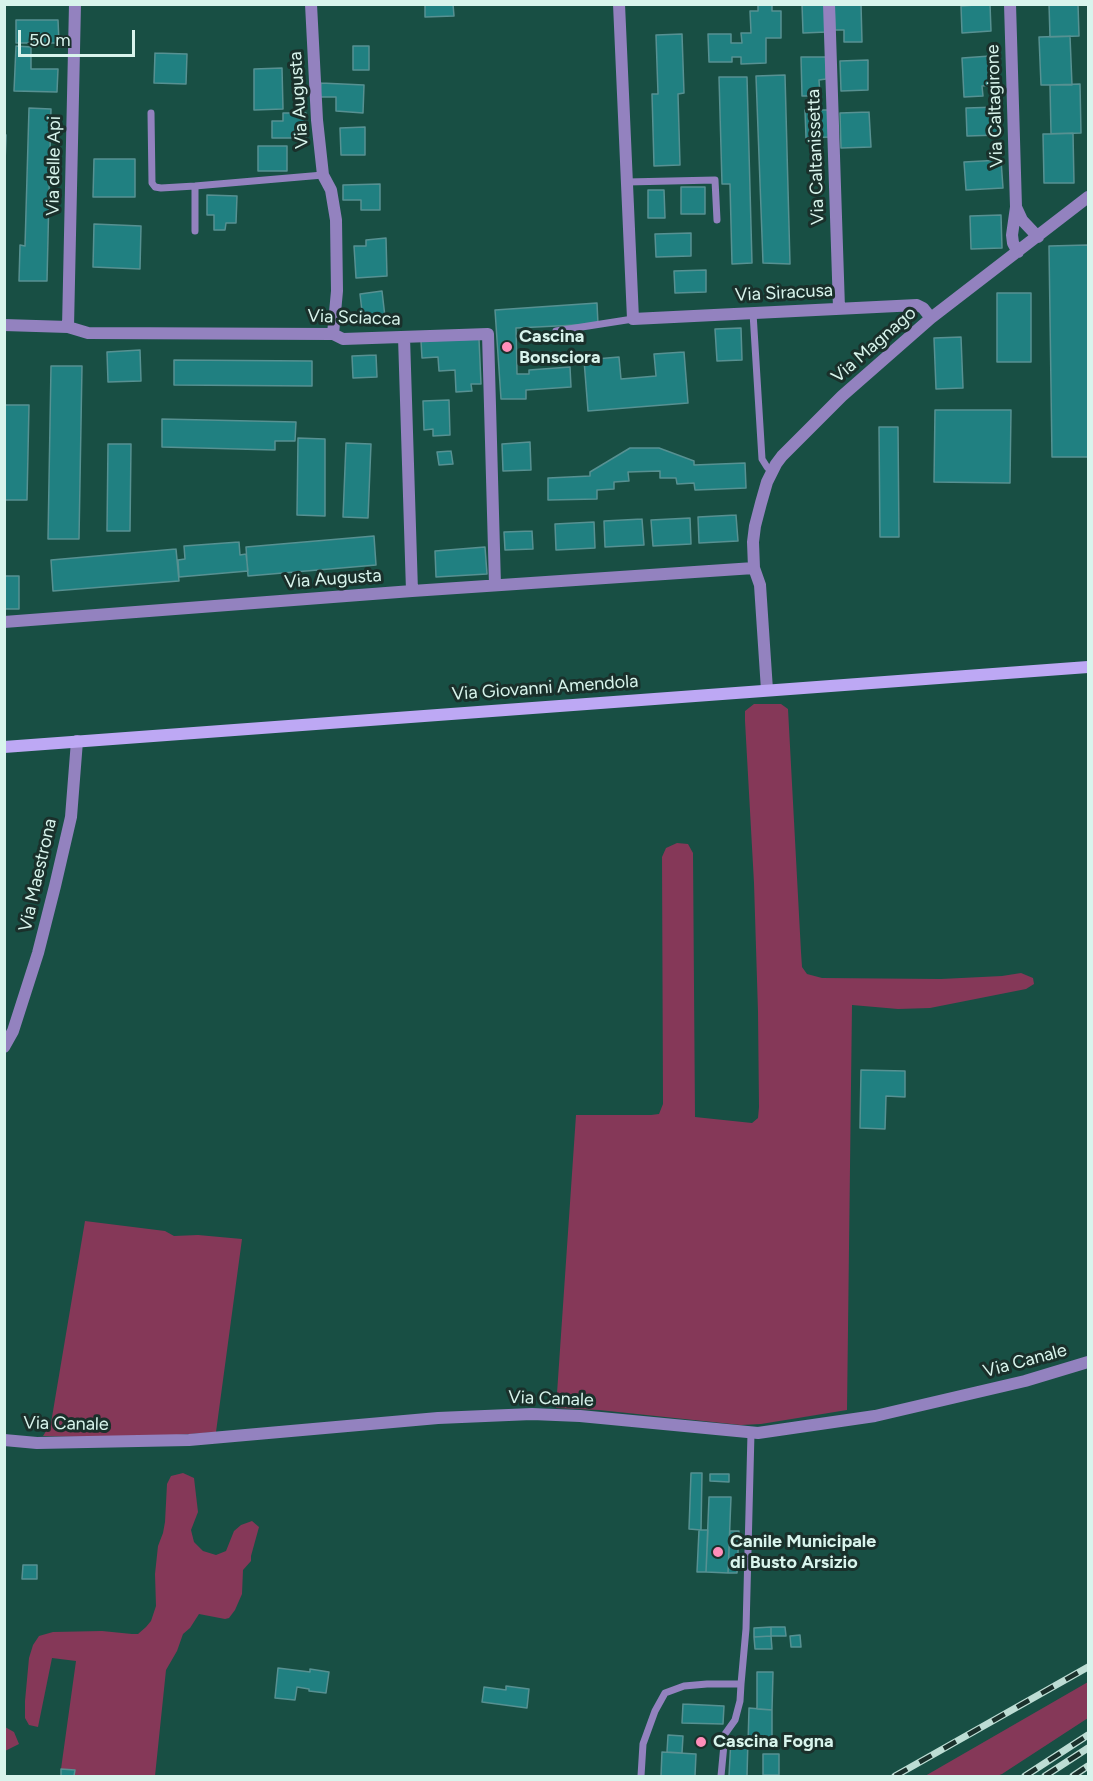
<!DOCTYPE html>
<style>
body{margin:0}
#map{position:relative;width:1093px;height:1781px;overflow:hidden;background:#184f44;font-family:Figtree,sans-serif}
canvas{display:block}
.frame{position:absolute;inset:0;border:6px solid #d8f4ec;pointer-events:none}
.scale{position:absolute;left:18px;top:30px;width:117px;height:27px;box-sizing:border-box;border:3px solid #d8f4ec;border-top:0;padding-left:8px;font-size:18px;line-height:21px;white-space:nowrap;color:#d8f4ec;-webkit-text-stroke:4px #1a302b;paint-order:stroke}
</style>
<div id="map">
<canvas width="1093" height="1781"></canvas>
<div class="frame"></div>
<div class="scale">50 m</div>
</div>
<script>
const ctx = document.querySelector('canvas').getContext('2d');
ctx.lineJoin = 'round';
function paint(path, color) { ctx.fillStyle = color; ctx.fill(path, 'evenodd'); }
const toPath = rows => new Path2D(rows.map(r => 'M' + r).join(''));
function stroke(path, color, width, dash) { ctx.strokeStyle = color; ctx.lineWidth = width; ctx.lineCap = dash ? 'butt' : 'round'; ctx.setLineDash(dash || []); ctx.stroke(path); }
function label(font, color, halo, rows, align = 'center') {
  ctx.font = font + ' Figtree,sans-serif'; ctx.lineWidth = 6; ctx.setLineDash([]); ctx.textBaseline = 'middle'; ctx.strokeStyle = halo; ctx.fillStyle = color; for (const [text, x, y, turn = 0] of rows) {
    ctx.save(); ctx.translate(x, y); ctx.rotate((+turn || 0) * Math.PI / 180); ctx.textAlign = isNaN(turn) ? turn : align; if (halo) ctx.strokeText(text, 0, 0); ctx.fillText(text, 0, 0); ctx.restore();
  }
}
const green = toPath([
 [754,704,781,704,788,709,801,952,802,967,807,974,822,978,941,979,1002,976,1021,973,1033,978,1034,984,1026,989,930,1008,898,1009,852,1005,847,1410,761,1424,741,1425,599,1410,556,1408,576,1115,651,1115,659,1114,663,1104,662,857,666,848,677,843,688,844,693,853,695,1117,752,1123,758,1118,759,1107,758,1012,754,883,745,721,745,711],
 [85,1221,165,1231,174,1236,198,1235,242,1239,216,1432,177,1435,88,1437,43,1436,51,1423],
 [183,1473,194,1478,198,1512,191,1530,194,1542,203,1551,216,1555,226,1551,234,1531,241,1525,252,1521,259,1527,251,1556,251,1561,243,1570,242,1594,235,1610,229,1618,225,1619,199,1614,190,1628,183,1634,177,1651,166,1670,155,1776,74,1776,75,1770,61,1769,76,1661,52,1658,38,1727,29,1725,25,1718,25,1701,29,1658,33,1645,39,1636,53,1632,102,1631,132,1634,138,1634,146,1627,151,1621,156,1606,155,1574,158,1546,163,1533,165,1522,167,1484,171,1476],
 [1088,1682,1088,1718,1002,1774,997,1776,925,1776],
 [5,1727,14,1732,19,1744,5,1751]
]);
const building = toPath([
 [425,4,453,4,454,16,425,17,425,4],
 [758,4,780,4,772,5,772,11,781,11,781,38,766,38,766,63,741,64,741,57,732,57,732,62,709,62,708,34,731,34,731,43,742,43,741,33,751,33,750,11,758,11,758,4],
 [802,4,826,4,827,32,803,33,802,4],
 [834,4,861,4,862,42,844,42,844,30,835,30,834,4],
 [990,4,991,31,962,33,961,6,990,4],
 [1049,4,1078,4,1079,36,1050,37,1049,4],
 [16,20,58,20,59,43,16,43,16,20],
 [682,34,684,93,678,94,680,165,654,166,652,94,658,94,656,35,682,34],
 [1070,36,1072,85,1041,85,1039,37,1070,36],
 [16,46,31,47,31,69,58,69,57,92,14,91,16,46],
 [353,46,369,46,369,70,353,70,353,46],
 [155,53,187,54,186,84,154,83,155,53],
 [990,56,992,85,982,86,983,96,964,97,962,58,990,56],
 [801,57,826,57,826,79,819,80,820,96,802,96,801,57],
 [868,60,868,90,841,91,840,61,868,60],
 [282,68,283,109,254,110,254,69,282,68],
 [785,75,790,264,763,263,756,76,785,75],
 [719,77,747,77,752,263,732,264,730,184,722,184,719,77],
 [321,83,364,85,363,113,336,111,336,97,320,97,321,83],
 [1080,84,1081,133,1051,134,1050,85,1080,84],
 [999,107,1000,135,967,136,966,108,999,107],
 [29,108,51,109,47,281,19,281,20,245,25,246,29,108],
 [805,110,828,110,829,137,806,138,805,110],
 [869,112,871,147,841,148,840,113,869,112],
 [283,113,306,113,306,138,272,138,272,121,283,121,283,113],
 [365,127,365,155,341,155,340,128,365,127],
 [1073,133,1074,183,1044,183,1043,134,1073,133],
 [4,134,6,135,5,163,4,163,4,134],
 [258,146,287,146,287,171,258,171,258,146],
 [94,159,135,159,135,197,93,197,94,159],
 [1001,160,1003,188,966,190,964,162,1001,160],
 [380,184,380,210,361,210,361,200,343,200,343,185,380,184],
 [681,187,705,187,705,214,681,214,681,187],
 [648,190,664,190,665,218,648,218,648,190],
 [207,195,237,196,236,223,226,223,225,230,214,230,214,215,207,215,207,195],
 [1001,215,1002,248,971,249,970,216,1001,215],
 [94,224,141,226,140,269,93,267,94,224],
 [691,233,691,256,656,257,655,234,691,233],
 [386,238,387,276,356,278,354,246,366,246,366,240,386,238],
 [1088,245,1088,457,1052,457,1049,246,1088,245],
 [706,270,706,292,675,293,674,271,706,270],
 [382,291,385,317,363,320,360,294,382,291],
 [997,293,1031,293,1031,362,997,362,997,293],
 [597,303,598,324,516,328,517,374,529,374,529,370,570,367,571,387,526,390,526,399,501,399,495,310,597,303],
 [741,328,742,360,717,361,715,329,741,328],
 [961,337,963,388,936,389,934,338,961,337],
 [479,339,481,384,471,384,472,391,456,392,455,370,439,371,438,357,422,358,421,341,479,339],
 [140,350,141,381,108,382,107,352,140,350],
 [684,352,688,403,588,411,584,360,619,357,621,379,656,376,654,354,684,352],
 [376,355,377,377,353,378,352,356,376,355],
 [174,360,312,361,312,386,174,385,174,360],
 [51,366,82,366,79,539,48,539,51,366],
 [449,400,450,435,433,436,433,429,424,430,423,401,449,400],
 [4,405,29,405,27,500,4,500,4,405],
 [935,410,1011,410,1010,483,934,482,935,410],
 [162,419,296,422,295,441,275,441,275,450,162,447,162,419],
 [879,427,898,427,899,537,880,537,879,427],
 [298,438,325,439,325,516,297,515,298,438],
 [530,442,531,470,503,471,502,444,530,442],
 [346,443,371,444,368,518,343,517,346,443],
 [108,444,131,444,130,531,107,531,108,444],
 [630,448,659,448,694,461,694,465,745,463,746,488,695,490,694,483,677,484,676,478,660,478,660,471,628,472,629,481,614,482,614,489,597,490,597,499,548,500,548,478,590,476,590,472,630,448],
 [451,451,453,464,439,465,437,452,451,451],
 [736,515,738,541,699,543,698,517,736,515],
 [690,518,691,544,653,546,651,520,690,518],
 [642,519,644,545,605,547,604,521,642,519],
 [594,522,595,548,556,550,555,524,594,522],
 [532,531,533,549,505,550,504,532,532,531],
 [374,536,376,565,248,576,246,547,374,536],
 [239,542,240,555,246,554,248,571,179,577,178,560,185,559,184,546,239,542],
 [485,547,487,574,436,577,435,551,485,547],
 [176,549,179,581,53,591,51,560,176,549],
 [4,576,19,576,19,609,4,609,4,576],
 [861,1070,905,1071,905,1097,886,1096,885,1129,860,1128,861,1070],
 [691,1473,702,1473,701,1530,689,1529,691,1473],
 [710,1474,729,1474,729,1482,710,1481,710,1474],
 [709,1497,731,1497,728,1573,706,1572,709,1497],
 [699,1530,708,1530,706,1572,697,1572,699,1530],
 [730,1531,739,1531,737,1573,728,1573,730,1531],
 [23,1565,37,1565,37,1579,22,1579,23,1565],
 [771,1627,771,1636,754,1637,754,1628,771,1627],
 [771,1627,785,1627,786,1636,771,1636,771,1627],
 [800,1635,801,1647,791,1647,790,1636,800,1635],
 [771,1636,772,1649,755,1649,754,1637,771,1636],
 [278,1668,310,1672,310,1669,329,1672,326,1693,309,1691,309,1689,297,1687,295,1700,275,1698,278,1668],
 [757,1672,773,1672,772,1710,757,1709,757,1672],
 [506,1686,529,1689,527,1708,482,1702,484,1687,506,1690,506,1686],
 [683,1704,724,1706,723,1724,682,1723,683,1704],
 [749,1708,772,1710,772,1746,748,1744,749,1708],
 [668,1735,683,1736,682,1753,667,1752,668,1735],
 [731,1738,748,1739,747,1776,729,1776,731,1738],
 [662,1752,696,1754,695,1776,661,1776,662,1752],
 [763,1754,779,1754,779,1775,763,1775,763,1754],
 [61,1769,75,1770,74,1776,61,1776,61,1769]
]);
const lane = toPath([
 [151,113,152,183,155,187,161,188,195,186,323,175],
 [627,182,715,180,717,220],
 [195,186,195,231],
 [753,313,762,459,767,467,772,472],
 [556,331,633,319],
 [641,1776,643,1744,655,1711,665,1693,684,1686,707,1684,741,1684,746,1629,751,1433],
 [721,1776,725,1734,735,1720,740,1701,741,1684]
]);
const street = toPath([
 [311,4,317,120,323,175,331,190,336,220,337,291,333,334],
 [619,4,633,319,917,305,923,308,931,318],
 [829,4,839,308],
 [1010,4,1016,207,1012,235,1013,243,1018,252],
 [1016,207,1022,220,1038,237],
 [4,325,68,327,88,333,333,334,343,339,488,334,495,585],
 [68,327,75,4],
 [412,591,754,568],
 [4,622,412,591,404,337],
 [767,690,760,585,754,568,753,542,755,526,761,503,767,482,776,464,782,456,842,396,931,318,1088,197],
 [4,1047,13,1031,38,953,55,886,71,817,77,741],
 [4,1440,37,1443,189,1440,438,1418,532,1414,580,1416,758,1433,875,1416,1025,1381,1088,1362]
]);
const secondary = toPath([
 [4,747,1088,667]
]);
const rail = toPath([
 [895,1776,1088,1667],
 [1025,1776,1088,1735],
 [1045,1776,1088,1748],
 [1073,1776,1088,1766]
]);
const markers = [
 [507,347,6,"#ff8eba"],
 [718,1552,6,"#ff8eba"],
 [701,1742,6,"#ff8eba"]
];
const streetNames = [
 ["Via Augusta",299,100,-94],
 ["Via Caltagirone",995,106,-92],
 ["Via Caltanissetta",816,157,-92],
 ["Via delle Api",54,166,-89],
 ["Via Siracusa",784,293,-3],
 ["Via Sciacca",354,318,2],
 ["Via Magnago",874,345,-41],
 ["Via Augusta",333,579,-4],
 ["Via Giovanni Amendola",545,688,-4],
 ["Via Maestrona",38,875,-77],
 ["Via Canale",1025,1361,-15],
 ["Via Canale",551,1399,2],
 ["Via Canale",66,1424,1]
];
const poiNames = [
 ["Cascina",519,337],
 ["Bonsciora",519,358],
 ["Canile Municipale",730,1542],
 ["di Busto Arsizio",730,1563],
 ["Cascina Fogna",713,1742]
];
paint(green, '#853858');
paint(building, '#208081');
stroke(building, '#579192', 1.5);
stroke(lane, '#9382bf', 7);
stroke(street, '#9382bf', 12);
stroke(secondary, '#bda8f4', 12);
stroke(rail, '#bdddd4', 7);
stroke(rail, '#1a302b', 4.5, [14]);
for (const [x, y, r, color] of markers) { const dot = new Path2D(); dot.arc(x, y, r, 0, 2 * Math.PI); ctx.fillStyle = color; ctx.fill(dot); stroke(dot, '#1a302b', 2); }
label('18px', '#d8f4ec', '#1a302b', streetNames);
label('bold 18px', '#d8f4ec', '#1a302b', poiNames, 'left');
</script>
